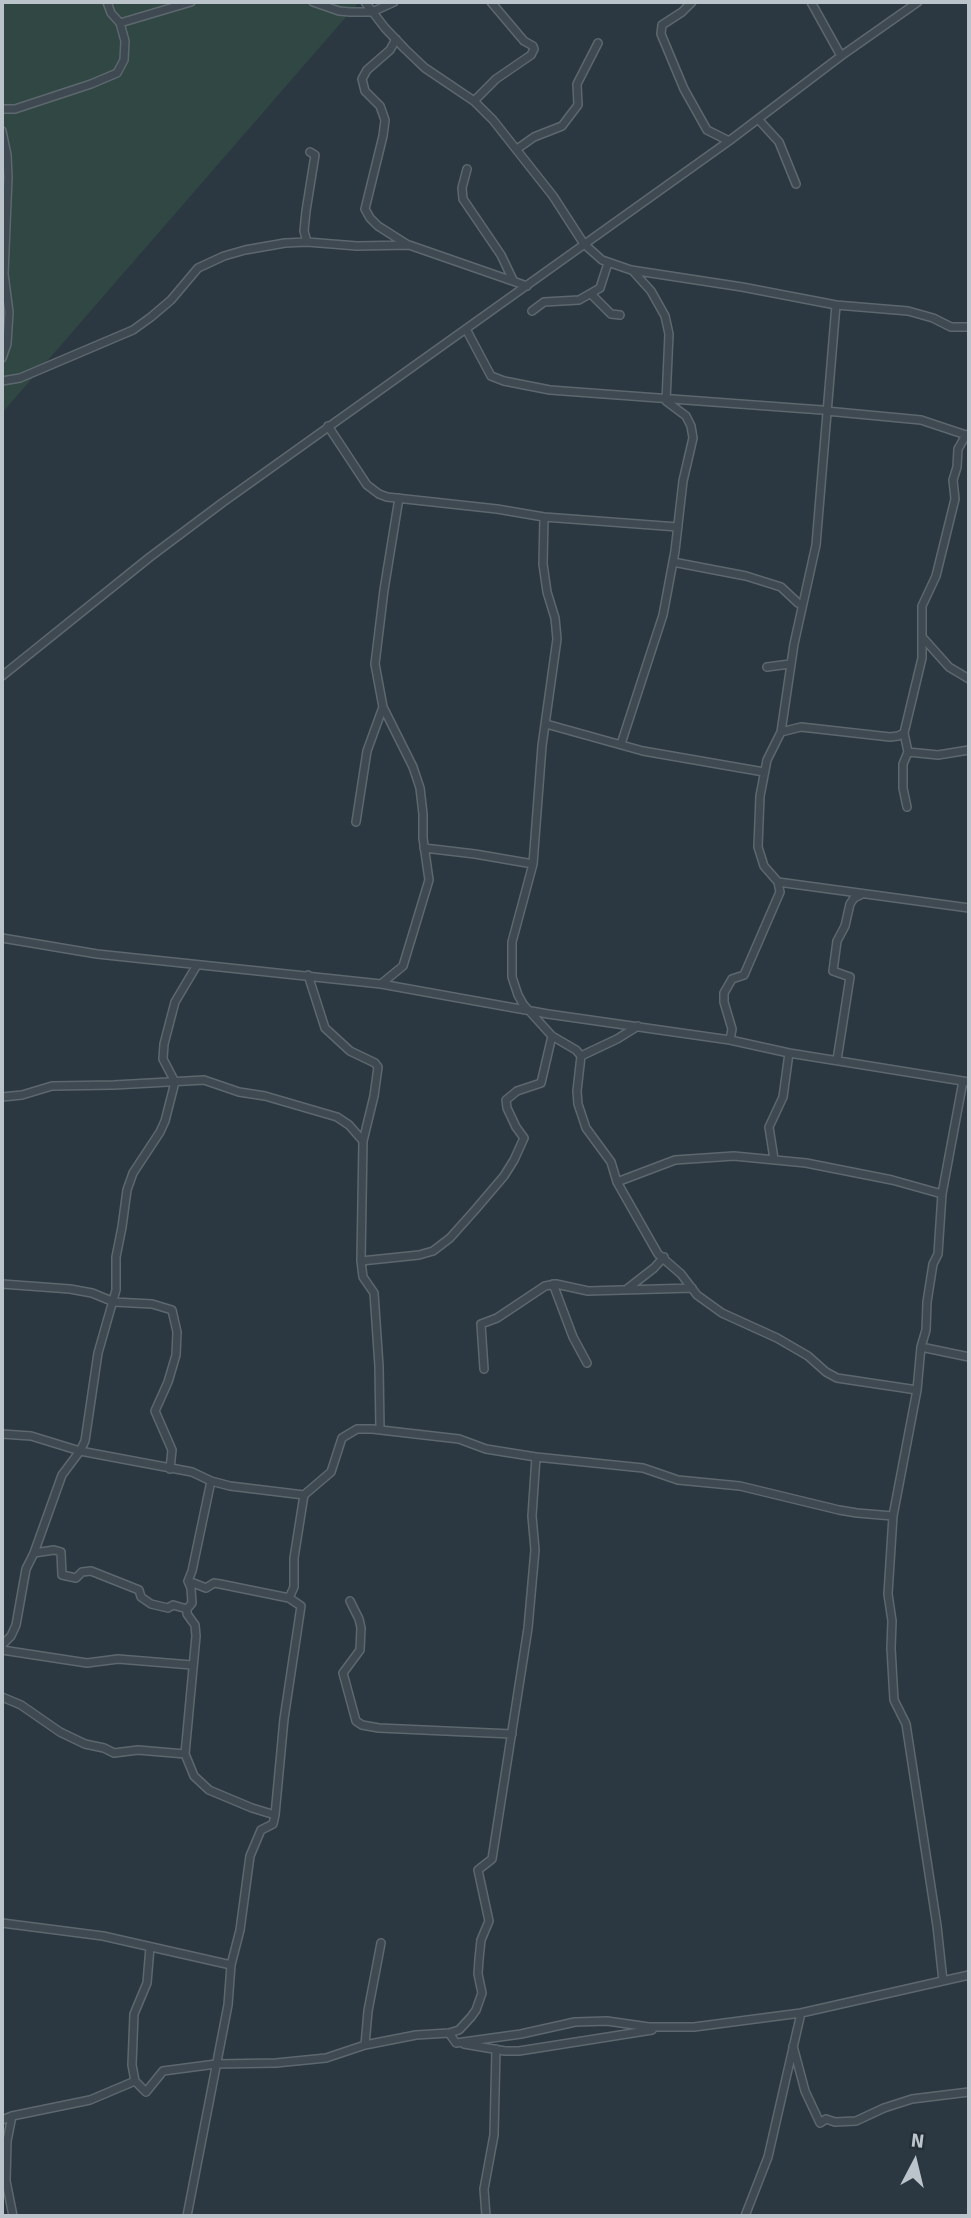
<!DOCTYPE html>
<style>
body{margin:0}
#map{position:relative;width:971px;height:2218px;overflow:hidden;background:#2b3841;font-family:Signika,sans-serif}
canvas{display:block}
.frame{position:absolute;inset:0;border:4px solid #bcc4cb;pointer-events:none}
.north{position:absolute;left:880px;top:2127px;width:70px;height:70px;-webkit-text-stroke:5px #232e36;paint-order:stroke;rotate:7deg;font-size:19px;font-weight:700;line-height:28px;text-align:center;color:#bcc4cb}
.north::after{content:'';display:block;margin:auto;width:24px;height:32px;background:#bcc4cb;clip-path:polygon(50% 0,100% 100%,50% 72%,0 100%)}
</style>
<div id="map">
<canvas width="971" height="2218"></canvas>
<div class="frame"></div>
<div class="north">N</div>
</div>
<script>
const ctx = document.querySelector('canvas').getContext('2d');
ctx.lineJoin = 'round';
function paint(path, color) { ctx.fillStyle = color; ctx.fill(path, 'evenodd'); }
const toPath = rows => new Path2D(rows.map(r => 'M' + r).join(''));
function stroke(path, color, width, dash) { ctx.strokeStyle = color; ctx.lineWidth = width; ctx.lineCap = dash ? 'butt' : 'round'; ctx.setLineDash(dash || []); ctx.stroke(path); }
const green = toPath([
 [2,2,359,2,2,413]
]);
const street = toPath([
 [313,2,339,11,350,12,372,12,394,2],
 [365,2,385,28,405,49,425,68,474,101,493,120,553,196,584,244,602,260,631,270,742,287,836,305,908,311,933,318,951,327,969,327],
 [692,2,682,12,662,25,661,34,684,89,707,130,729,141],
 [811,2,841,56],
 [120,23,191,2],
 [396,39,390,50,367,70,362,79,365,91,380,106,385,120,383,136,365,209,370,218,378,226,408,245],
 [474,101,496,79,531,55,534,49,533,46,524,41,491,2],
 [2,109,15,109,91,84,117,73,124,60,125,41,120,23,111,13,107,2],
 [758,119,779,142,796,184],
 [2,131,7,155,8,177,4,274,9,312,7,344,2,358],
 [517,149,534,137,562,126,578,105,577,84,598,43],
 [467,169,462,188,463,199,501,255,513,280],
 [307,242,304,231,306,211,315,155,310,152],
 [591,294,611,314,620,315],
 [532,311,544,302,579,300,600,288,608,263],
 [466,329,491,376,504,381,550,390,577,392,822,410],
 [2,381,20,378,133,330,151,317,171,300,198,268,224,256,245,250,285,243,307,242,357,246,409,245,527,286],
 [826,411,921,420,966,435],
 [328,426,367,485,379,494,387,497,497,509,544,517,678,527],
 [544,517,543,564,547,592,555,618,557,639,542,746,533,864,512,942,512,977,518,995,523,1004,552,1036,576,1050,581,1056,577,1091,578,1104,586,1128,611,1162,617,1182,658,1254,681,1274,697,1295,722,1313,777,1338,808,1356,826,1372,837,1378,917,1390],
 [673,562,746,576,781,587,798,603],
 [924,639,949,667,969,679],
 [767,667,790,664],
 [2,676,150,557,222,503,729,141,841,56,918,2],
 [546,724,643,751,764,772],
 [781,732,801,727,890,737,898,736,904,733,922,658,922,606,936,576,955,499,953,480,957,467,958,449,966,435,969,434],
 [904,733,908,752,903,764,903,788,907,807],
 [621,744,663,615,675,551,683,481,693,438,691,426,686,416,666,401,669,334,665,316,651,291,632,270],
 [908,752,938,755,969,750],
 [356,822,367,751,383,707],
 [424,848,475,854,533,864],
 [778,882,969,908],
 [2,938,97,954,381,984,548,1014,730,1040,789,1053,969,1082],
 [308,975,325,1028,350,1051,375,1063,378,1067,374,1096,363,1141,361,1261,363,1277,374,1293,379,1366,380,1430],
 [381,984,403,966,429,880,423,838,423,814,420,788,413,767,383,707,375,664,384,590,399,498],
 [730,1040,732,1029,724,1002,724,993,732,979,744,975,780,892,778,882,764,866,758,847,760,796,767,760,781,732,794,644,816,545,836,305],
 [581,1056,617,1039,638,1026],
 [837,1060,850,977,833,971,837,941,845,926,850,904,854,898,862,894],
 [2,1097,22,1095,52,1086,114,1085,204,1080,239,1092,265,1096,337,1117,349,1125,363,1141],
 [774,1159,769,1127,783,1097,789,1053],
 [617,1182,675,1160,734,1156,806,1163,892,1180,942,1194],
 [361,1261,419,1255,433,1251,450,1238,475,1210,504,1176,514,1160,524,1138,516,1127,507,1108,506,1100,517,1091,541,1083,552,1036],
 [2,1284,70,1289,92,1293,114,1302,152,1304,172,1310,177,1332,176,1355,168,1382,155,1411,172,1450,170,1469],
 [553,1284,573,1337,587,1363],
 [627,1289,654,1268,664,1257],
 [921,1347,969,1357],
 [484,1369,481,1324,497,1318,545,1286,556,1284,588,1291,692,1288],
 [2,1434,31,1436,80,1451,192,1472,211,1481,230,1486,304,1495],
 [34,1553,54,1550,61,1552,62,1575,76,1578,82,1572,91,1571,139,1590,141,1597,151,1604,168,1608,173,1605,187,1609],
 [188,1581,206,1588,214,1583,220,1584,289,1598],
 [350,1601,359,1619,361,1628,360,1650,343,1673,356,1721,362,1725,379,1728,512,1734],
 [2,1645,11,1636,16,1625,26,1569,34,1553,62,1475,80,1451,85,1441,98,1353,116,1290,116,1257,122,1227,127,1190,133,1173,160,1132,165,1121,175,1082,163,1059,164,1044,175,1002,197,965],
 [2,1650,87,1663,118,1659,192,1665],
 [2,1697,21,1705,60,1732,85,1744,104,1748,114,1753,138,1750,185,1754,194,1776,209,1790,252,1808,275,1815],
 [185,1754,196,1636,195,1625,187,1614,187,1609,192,1603,191,1588,188,1581,192,1571,211,1481],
 [2,1923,103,1936,231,1965],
 [943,1981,937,1926,906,1724,894,1700,891,1648,892,1621,888,1594,893,1516,917,1390,921,1347,926,1330,927,1302,933,1264,938,1254,942,1194,963,1081],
 [449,2033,459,2030,471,2017,476,2010,482,1993,478,1974,479,1959,481,1940,489,1921,478,1870,492,1859,528,1628,535,1550,532,1516,536,1457],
 [464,2044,505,2051,519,2051,652,2030],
 [365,2045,368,2011,381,1943],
 [793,2046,805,2091,820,2123,826,2119,835,2122,856,2121,884,2108,912,2099,969,2092],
 [135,2081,132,2065,134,2014,147,1983,150,1947],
 [12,2116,7,2141,6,2181,13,2216],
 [2,2120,12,2116,90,2100,135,2081,146,2092,163,2071,216,2064,276,2063,326,2058,365,2045,416,2035,449,2033,456,2043,521,2034,575,2022,607,2021,649,2027,694,2027,801,2013,969,1975],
 [187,2216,228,2005,231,1965,240,1930,250,1856,261,1830,273,1824,275,1815,284,1719,301,1606,289,1598,294,1587,294,1558,304,1495,331,1472,342,1438,357,1429,372,1429,459,1439,486,1449,536,1457,643,1468,678,1480,740,1486,839,1510,857,1513,893,1516],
 [486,2216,484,2189,494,2135,496,2049],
 [745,2216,768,2157,801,2013]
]);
paint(green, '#314744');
stroke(street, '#5d676e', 10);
stroke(street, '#3f4951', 7);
</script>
